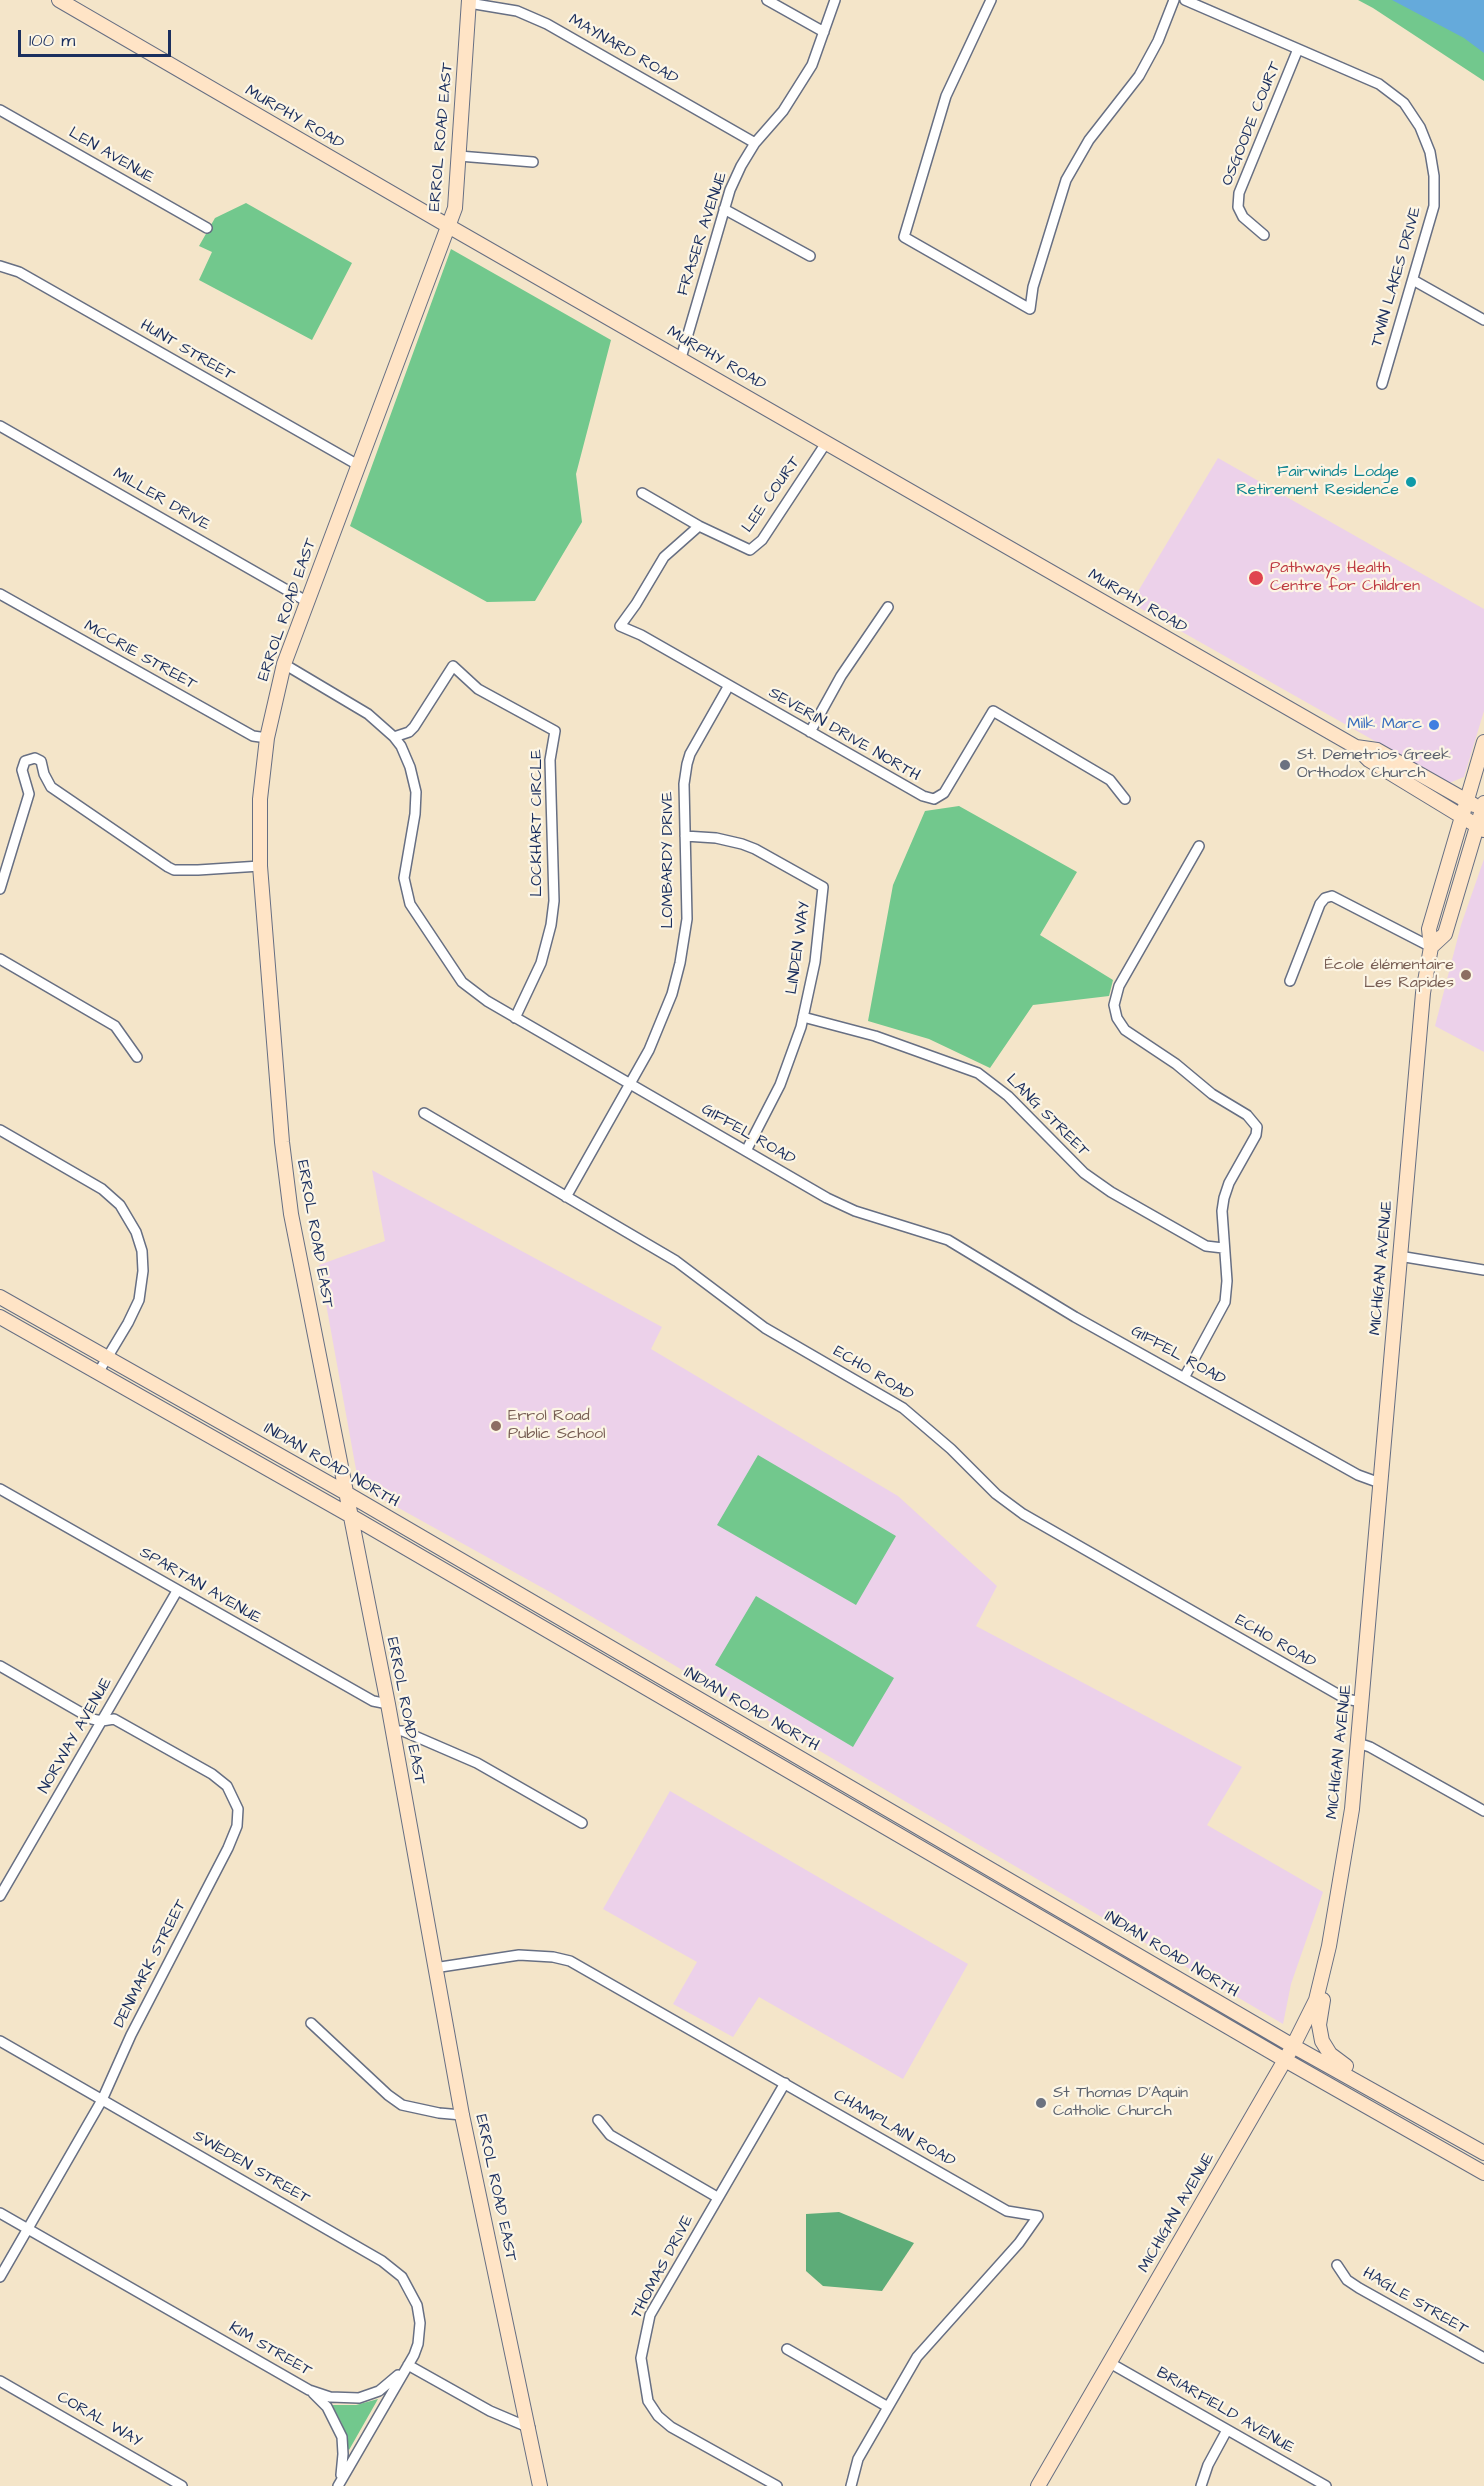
<!DOCTYPE html>
<meta charset="utf-8">
<style>
body{margin:0}
#map{position:relative;width:1484px;height:2486px;overflow:hidden;background:#f4e5c9;font-family:"Architects Daughter",sans-serif}
canvas{display:block}
.scale{position:absolute;left:18px;top:30px;width:153px;height:27px;box-sizing:border-box;border:3px solid #1b2f5e;border-top:0;padding-left:8px;font-size:18px;line-height:21px;white-space:nowrap;color:#1b2f5e;-webkit-text-stroke:4px #fcf5e5;paint-order:stroke}
</style>
<div id="map">
<canvas width="1484" height="2486"></canvas>
<div class="scale">100 m</div>
</div>
<script>
const ctx = document.querySelector('canvas').getContext('2d');
ctx.lineJoin = 'round';
function paint(path, color) { ctx.fillStyle = color; ctx.fill(path, 'evenodd'); }
const toPath = rows => new Path2D(rows.map(r => 'M' + r).join(''));
function stroke(path, color, width, dash) { ctx.strokeStyle = color; ctx.lineWidth = width; ctx.lineCap = dash ? 'butt' : 'round'; ctx.setLineDash(dash || []); ctx.stroke(path); }
function label(font, color, halo, rows, align = 'center') {
  ctx.font = font + ' "Architects Daughter",sans-serif'; ctx.lineWidth = 4.5; ctx.setLineDash([]); ctx.textBaseline = 'middle'; ctx.strokeStyle = halo; ctx.fillStyle = color; for (const [text, x, y, turn = 0] of rows) {
    ctx.save(); ctx.translate(x, y); ctx.rotate((+turn || 0) * Math.PI / 180); ctx.textAlign = isNaN(turn) ? turn : align; if (halo) ctx.strokeText(text, 0, 0); ctx.fillText(text, 0, 0); ctx.restore();
  }
}
const built = toPath([
 [1218,458,1484,609,1484,711,1464,777,1449,783,1131,603],
 [1484,859,1484,1052,1435,1026,1461,925],
 [372,1170,662,1327,651,1349,898,1496,997,1586,976,1626,1242,1767,1207,1825,1323,1892,1291,1984,1283,2024,550,1592,359,1486,319,1265,385,1241],
 [670,1791,968,1964,903,2079,759,1997,733,2037,673,2004,697,1962,603,1909]
]);
const green = toPath([
 [1358,0,1484,0,1484,81,1373,8],
 [246,203,352,263,312,340,199,280,212,252,199,246,215,218],
 [451,249,611,340,576,474,582,522,535,601,487,602,350,526],
 [959,806,1077,872,1040,935,1113,980,1109,996,1033,1005,990,1068,929,1039,868,1021,893,885,925,811],
 [758,1455,896,1536,856,1605,717,1525],
 [756,1596,894,1678,853,1747,715,1665],
 [378,2399,349,2450,348,2449,342,2424,332,2405,356,2405]
]);
const forest = toPath([
 [839,2212,914,2243,882,2291,823,2286,806,2271,806,2214]
]);
const water = toPath([
 [1392,0,1484,0,1484,53,1464,38]
]);
const street = toPath([
 [767,0,824,32],
 [991,0,946,96,904,237,1030,309,1033,287,1066,180,1089,140,1139,76,1158,41,1174,0],
 [1185,0,1379,84,1404,103,1420,127,1430,152,1434,176,1434,206,1382,384],
 [469,3,517,11,547,24,755,143],
 [0,110,207,228],
 [459,156,533,162],
 [724,209,810,256],
 [1264,235,1243,217,1238,207,1239,193,1298,49],
 [0,266,19,272,358,465],
 [1413,280,1484,320],
 [681,358,730,190,741,166,755,143,783,111,812,65,835,0],
 [0,426,306,601],
 [642,493,699,526,750,550,762,540,826,443],
 [699,526,664,557,636,604,620,626,641,635,923,796,934,799,944,793,993,711,1110,780,1125,799],
 [0,594,253,736,267,738],
 [284,664,368,714,394,737,401,746,410,767,416,792,415,814,404,878,410,904,462,982,487,1001,827,1198,855,1211,948,1240,1075,1317,1358,1475,1380,1483],
 [810,732,841,676,888,607],
 [394,737,409,732,414,727,453,666,478,689,555,731,550,760,554,901,551,925,541,963,515,1018],
 [685,836,716,838,742,844,755,849,823,887,815,962,801,1027,780,1085,746,1151],
 [0,889,29,794,22,770,25,761,35,758,41,761,44,774,51,787,168,867,174,870,198,870,260,866],
 [0,959,115,1026,137,1057],
 [1290,981,1320,904,1325,898,1332,896,1431,947],
 [803,1017,875,1036,978,1073,1008,1096,1084,1173,1111,1192,1206,1246,1223,1248],
 [424,1113,676,1261,765,1328,903,1408,951,1449,996,1494,1023,1514,1346,1699,1362,1702],
 [0,1130,102,1189,120,1205,136,1232,142,1251,143,1271,139,1300,128,1323,98,1373],
 [566,1197,649,1050,672,994,680,963,687,919,684,784,687,764,690,754,728,687],
 [1399,1256,1484,1270],
 [1185,1376,1225,1302,1227,1281,1222,1211,1224,1198,1229,1183,1256,1135,1257,1127,1247,1115,1212,1094,1176,1064,1125,1030,1117,1018,1114,1005,1119,986,1199,846],
 [0,1489,373,1701,388,1704],
 [0,1666,92,1719,102,1721,114,1719,212,1774,227,1786,238,1809,237,1826,228,1848,131,2035,102,2100,0,2277],
 [393,1731,403,1731,477,1763,582,1823],
 [1358,1743,1370,1747,1484,1811],
 [0,1896,177,1591],
 [434,1968,519,1955,553,1957,570,1961,1007,2211,1038,2216,1019,2243,917,2357,858,2459,851,2486],
 [311,2023,388,2095,402,2105,439,2113,462,2115],
 [0,2041,382,2261,402,2277,417,2305,420,2323,418,2344,414,2355,338,2486],
 [598,2120,610,2135,717,2197],
 [0,2213,309,2390,330,2397,359,2398,379,2391,398,2375],
 [1337,2265,1347,2280,1359,2288,1484,2358],
 [787,2349,888,2407],
 [1110,2363,1326,2486],
 [408,2365,490,2411,530,2428],
 [0,2381,182,2486],
 [313,2393,327,2407,342,2437,343,2454,341,2475],
 [777,2486,671,2427,658,2416,648,2401,641,2358,650,2315,785,2083],
 [1201,2486,1208,2465,1227,2430]
]);
const secondary = toPath([
 [59,0,450,227,1356,747,1369,760,1484,830],
 [469,0,455,208,284,664,267,738,260,799,260,866,282,1142,291,1214,388,1704,462,2115,540,2486],
 [1356,747,1377,750,1474,805],
 [1431,947,1445,934,1484,803],
 [0,1297,346,1493,1293,2046,1484,2153],
 [0,1317,351,1516,1285,2060,1484,2173],
 [1323,2000,1319,2025,1322,2041,1330,2054,1346,2066],
 [1038,2486,1293,2046,1316,2000,1329,1946,1352,1809,1423,993,1431,947,1429,929,1484,742]
]);
const markers = [
 [1411,482,6,"#0f9aa8"],
 [1256,578,8,"#e0444e"],
 [1434,725,6,"#3f7fe0"],
 [1285,765,6,"#6b7280"],
 [1466,975,6,"#8d6e63"],
 [496,1426,6,"#8d6e63"],
 [1041,2103,6,"#6b7280"]
];
const streetNames = [
 ["MAYNARD ROAD",623,50,30],
 ["MURPHY ROAD",294,118,30],
 ["OSGOODE COURT",1252,124,-68],
 ["ERROL ROAD EAST",442,137,-85],
 ["LEN AVENUE",111,156,30],
 ["FRASER AVENUE",703,234,-72],
 ["TWIN LAKES DRIVE",1397,277,-74],
 ["HUNT STREET",187,351,30],
 ["MURPHY ROAD",716,359,30],
 ["LEE COURT",772,495,-55],
 ["MILLER DRIVE",161,500,30],
 ["MURPHY ROAD",1137,602,30],
 ["ERROL ROAD EAST",288,610,-71],
 ["MCCRIE STREET",140,656,29],
 ["SEVERIN DRIVE NORTH",844,735,30],
 ["LOCKHART CIRCLE",538,823,-90],
 ["LOMBARDY DRIVE",669,860,-90],
 ["LINDEN WAY",799,948,-82],
 ["LANG STREET",1047,1116,45],
 ["GIFFEL ROAD",748,1135,30],
 ["ERROL ROAD EAST",314,1234,80],
 ["MICHIGAN AVENUE",1382,1268,-85],
 ["GIFFEL ROAD",1178,1356,29],
 ["ECHO ROAD",873,1374,31],
 ["INDIAN ROAD NORTH",331,1466,30],
 ["SPARTAN AVENUE",200,1586,30],
 ["ECHO ROAD",1275,1642,30],
 ["INDIAN ROAD NORTH",751,1710,30],
 ["ERROL ROAD EAST",405,1711,79],
 ["NORWAY AVENUE",76,1736,-60],
 ["MICHIGAN AVENUE",1340,1752,-84],
 ["INDIAN ROAD NORTH",1171,1955,31],
 ["DENMARK STREET",151,1964,-63],
 ["CHAMPLAIN ROAD",894,2129,30],
 ["SWEDEN STREET",251,2168,30],
 ["ERROL ROAD EAST",495,2188,78],
 ["MICHIGAN AVENUE",1177,2213,-60],
 ["THOMAS DRIVE",663,2267,-62],
 ["HAGLE STREET",1415,2302,30],
 ["KIM STREET",270,2350,30],
 ["BRIARFIELD AVENUE",1225,2411,30],
 ["CORAL WAY",99,2420,30]
];
const cultureNames = [
 ["Fairwinds Lodge",1399,473],
 ["Retirement Residence",1399,491]
];
const healthNames = [
 ["Pathways Health",1270,569],
 ["Centre for Children",1270,587]
];
const shopNames = [
 ["Milk Marc",1422,725]
];
const worshipNames = [
 ["St. Demetrios Greek",1297,756],
 ["Orthodox Church",1297,774],
 ["St Thomas D'Aquin",1053,2094],
 ["Catholic Church",1053,2112]
];
const educationNames = [
 ["École élémentaire",1454,966],
 ["Les Rapides",1454,984],
 ["Errol Road",508,1417,"left"],
 ["Public School",508,1435,"left"]
];
paint(built, '#ecd1ea');
paint(green, '#72c88d');
paint(forest, '#5dac78');
paint(water, '#65aadb');
stroke(street, '#676f83', 12);
stroke(secondary, '#676f83', 16);
stroke(street, '#fff', 9);
stroke(secondary, '#ffe4c6', 14);
for (const [x, y, r, color] of markers) { const dot = new Path2D(); dot.arc(x, y, r, 0, 2 * Math.PI); ctx.fillStyle = color; ctx.fill(dot); stroke(dot, '#fcf5e5', 2); }
label('16px', '#1b2f5e', '#fcf5e5', streetNames);
label('16px', '#0d838f', '#fcf5e5', cultureNames, 'right');
label('16px', '#be3a42', '#fcf5e5', healthNames, 'left');
label('16px', '#366cbe', '#fcf5e5', shopNames, 'right');
label('16px', '#5b616d', '#fcf5e5', worshipNames, 'left');
label('16px', '#785e54', '#fcf5e5', educationNames, 'right');
</script>
